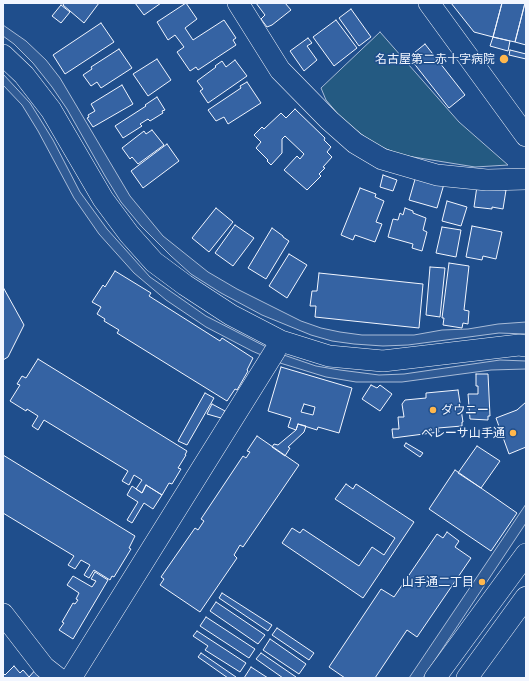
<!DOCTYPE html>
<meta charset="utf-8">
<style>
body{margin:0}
#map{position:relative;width:529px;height:681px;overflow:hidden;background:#1f4e8c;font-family:Raleway,sans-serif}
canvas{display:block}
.frame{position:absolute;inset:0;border:4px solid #f2f6ff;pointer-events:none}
</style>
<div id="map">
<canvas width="529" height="681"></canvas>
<div class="frame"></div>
</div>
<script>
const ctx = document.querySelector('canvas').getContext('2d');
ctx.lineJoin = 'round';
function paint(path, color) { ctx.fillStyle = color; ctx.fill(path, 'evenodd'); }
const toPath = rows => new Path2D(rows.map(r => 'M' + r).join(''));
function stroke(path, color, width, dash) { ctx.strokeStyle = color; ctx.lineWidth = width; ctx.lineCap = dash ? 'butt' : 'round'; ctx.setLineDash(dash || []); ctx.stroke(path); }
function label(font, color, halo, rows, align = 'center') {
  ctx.font = font + ' Raleway,"Noto Sans JP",sans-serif'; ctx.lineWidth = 3; ctx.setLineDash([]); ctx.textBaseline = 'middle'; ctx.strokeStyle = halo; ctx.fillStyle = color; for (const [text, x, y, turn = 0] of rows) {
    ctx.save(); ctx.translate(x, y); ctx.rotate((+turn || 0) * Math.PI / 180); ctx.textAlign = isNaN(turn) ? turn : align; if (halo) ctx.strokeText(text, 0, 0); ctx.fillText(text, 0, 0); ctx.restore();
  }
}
const green = toPath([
 [380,32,459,122,508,165,475,167,401,155,374,144,343,120,326,100,321,88,380,32]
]);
const parking = toPath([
 [3,25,26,41,46,60,60,78,130,196,163,236,208,272,237,289,301,321,321,328,340,332,362,335,414,335,442,330,468,329,498,324,526,322,526,334,499,333,408,345,383,346,354,344,332,341,311,335,262,315,221,293,191,274,171,256,141,226,121,202,105,176,67,109,52,87,33,63,14,44,3,36,3,25],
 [3,74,30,103,40,119,53,140,80,192,107,229,150,277,206,316,278,353,316,366,340,370,379,375,404,374,500,360,526,361,526,369,491,370,402,382,356,382,326,377,280,363,252,351,206,327,166,300,134,273,99,234,74,198,38,131,22,105,3,85,3,74],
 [526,504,526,523,423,678,409,678,526,504]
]);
const building = toPath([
 [64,3,99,3,84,23,63,5,64,3],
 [135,3,161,3,144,15,135,3],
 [186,3,197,19,185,28,193,40,224,20,236,38,233,40,236,45,198,70,196,67,190,71,177,52,184,47,175,35,168,40,157,22,186,3],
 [256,3,285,3,291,10,272,25,267,27,261,19,265,15,256,3],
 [451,3,502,3,493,37,474,32,451,3],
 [502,3,525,3,515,42,493,37,502,3],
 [525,3,526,3,526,45,515,42,525,3],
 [61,5,70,12,61,23,52,16,61,5],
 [351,9,371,37,359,46,339,18,351,9],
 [336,20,357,48,334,66,313,37,336,20],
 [101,23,114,42,65,74,53,55,101,23],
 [493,37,510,41,508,51,490,46,493,37],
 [308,38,312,43,307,46,317,60,304,71,290,51,308,38],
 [425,44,465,95,449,108,409,57,425,44],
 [119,49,132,68,101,88,97,82,91,86,83,75,92,69,91,67,119,49],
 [510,50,526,54,526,59,509,55,510,50],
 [157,59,171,80,148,96,133,74,157,59],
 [235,60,247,76,208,103,200,91,203,89,197,81,216,67,215,66,222,61,226,67,235,60],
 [247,82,261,103,228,124,224,117,216,121,208,110,241,88,240,86,247,82],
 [122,85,133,104,93,127,87,118,89,117,88,115,95,111,91,104,122,85],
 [157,97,165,110,162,111,163,113,150,121,148,119,140,124,142,126,123,138,115,126,146,106,145,105,157,97],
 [295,109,325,138,324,140,331,147,327,152,332,157,323,167,325,168,319,174,321,176,307,190,284,170,297,156,300,159,304,154,285,136,282,139,282,153,271,165,267,161,268,160,256,148,261,142,254,135,262,127,264,129,281,113,286,118,295,109],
 [152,130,164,145,138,164,132,157,130,159,122,148,144,131,146,134,152,130],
 [167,144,179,161,143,188,131,171,167,144],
 [383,175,397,180,393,191,380,187,383,175],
 [416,176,444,184,437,208,409,200,416,176],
 [477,186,506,190,503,209,492,207,492,209,474,207,477,186],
 [360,188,376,194,375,197,384,201,376,222,382,224,375,242,355,235,353,240,341,235,360,188],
 [447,201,467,207,461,226,442,221,447,201],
 [216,208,233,222,209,252,192,238,216,208],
 [405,208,413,211,413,213,426,218,423,230,427,232,422,251,412,248,413,244,388,237,393,219,398,220,400,213,403,215,405,208],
 [235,225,254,238,233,266,215,253,235,225],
 [472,226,502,232,496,259,483,256,482,260,466,257,472,226],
 [442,227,461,230,456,257,436,253,442,227],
 [272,228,283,236,283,237,289,241,266,279,248,268,272,228],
 [289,254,307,265,287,298,269,286,289,254],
 [449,263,469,266,464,310,469,311,468,324,463,323,462,328,443,325,444,318,442,318,449,263],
 [430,267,445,268,440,317,426,315,430,267],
 [115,271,151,293,149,296,220,341,222,338,253,358,247,370,248,371,237,390,235,389,227,401,117,333,119,330,104,321,105,319,97,314,101,307,92,302,103,285,105,287,115,271],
 [319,273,423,284,419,328,315,317,316,306,310,306,312,291,317,291,319,273],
 [3,287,24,325,8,357,3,360,3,287],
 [38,359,187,451,185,455,186,455,178,468,181,469,172,484,169,483,162,495,146,485,142,493,136,489,142,480,134,475,129,485,122,481,128,471,44,420,38,430,32,426,38,416,27,409,26,411,10,401,20,385,17,384,22,376,26,378,38,359],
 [281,367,352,388,339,433,318,427,317,430,298,424,296,430,288,427,291,418,268,411,281,367],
 [304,404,315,407,313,415,301,412,304,404],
 [476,374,488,374,490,416,488,416,488,420,470,419,468,394,478,394,478,386,476,386,476,374],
 [371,385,377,388,380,385,392,394,380,411,362,399,371,385],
 [458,390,463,422,462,422,462,426,438,428,439,432,393,438,392,429,399,429,398,417,404,417,402,404,405,400,426,398,426,393,458,390],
 [205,393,214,398,187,445,178,441,205,393],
 [526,402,526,447,509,454,496,418,517,410,526,402],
 [212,404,225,411,221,418,207,414,212,404],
 [298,424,306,426,304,432,288,447,290,448,285,456,272,447,274,444,278,445,296,430,298,424],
 [257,436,299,465,243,547,240,545,234,555,237,558,200,612,160,585,164,579,161,577,195,528,198,530,204,521,201,519,243,456,246,458,250,452,247,451,257,436],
 [406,443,423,453,420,457,404,446,406,443],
 [477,446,500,461,481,488,458,473,477,446],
 [3,455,135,536,129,548,131,549,114,577,112,576,110,580,94,570,89,578,84,575,90,565,81,560,75,569,68,565,74,556,3,513,3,455],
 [455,470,517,513,491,551,429,509,455,470],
 [346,484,353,489,356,484,414,522,363,598,282,543,292,528,300,533,303,529,359,566,372,547,384,555,395,538,335,499,346,484],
 [146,485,162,495,153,509,144,503,132,523,127,520,138,502,127,495,132,486,142,493,146,485],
 [447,532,459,541,455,547,471,558,417,637,407,630,375,678,345,678,329,667,381,589,394,597,437,534,443,538,447,532],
 [95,572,108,580,73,639,59,630,64,623,62,622,73,603,75,604,78,600,76,599,79,593,67,585,73,576,92,587,96,581,91,579,95,572],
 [222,593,272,625,268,631,219,598,222,593],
 [216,602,265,635,258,644,210,611,216,602],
 [206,617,255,649,249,658,200,626,206,617],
 [277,628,314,653,309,660,272,635,277,628],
 [197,631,246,663,240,672,205,650,208,646,193,636,197,631],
 [270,639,306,664,299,674,263,650,270,639],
 [201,653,236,677,236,678,228,678,198,657,201,653],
 [261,653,296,677,295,678,283,678,256,659,261,653],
 [14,666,20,673,23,670,30,678,3,678,3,673,5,675,14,666],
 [38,667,42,678,30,678,29,677,38,667],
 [251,667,268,678,244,678,251,667]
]);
const minor = toPath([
 [238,3,280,70,329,120,355,143,382,159,437,175,487,180,526,179],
 [429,3,526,136],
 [3,55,24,75,51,110,103,199,129,234,154,262,185,285,231,315,281,341,329,356,383,361,519,345,526,346],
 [3,614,44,667,58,678],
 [71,678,275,351],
 [435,678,526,554],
 [467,678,526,597]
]);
const markers = [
 [504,59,5,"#ffb74d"],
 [433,410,4,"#ffb74d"],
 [513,433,4,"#ffb74d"],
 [482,582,4,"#ffb74d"]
];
const poiNames = [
 ["名古屋第二赤十字病院",495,59],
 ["ダウニー",441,410,"left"],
 ["ベレーサ山手通",505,433],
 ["山手通二丁目",474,582]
];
paint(green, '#245a82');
stroke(green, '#a8bbd7', 1);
paint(parking, '#305b95');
stroke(parking, '#a8bbd7', 1);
paint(building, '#3563a3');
stroke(building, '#f2f6ff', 1);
stroke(minor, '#f2f6ff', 22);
stroke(minor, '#1f4e8c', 21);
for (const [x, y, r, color] of markers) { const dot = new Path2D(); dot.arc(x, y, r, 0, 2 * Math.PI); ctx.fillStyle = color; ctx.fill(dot); stroke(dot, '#1f4e8c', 1.5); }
label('12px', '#f2f6ff', '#1f4e8c', poiNames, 'right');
</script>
